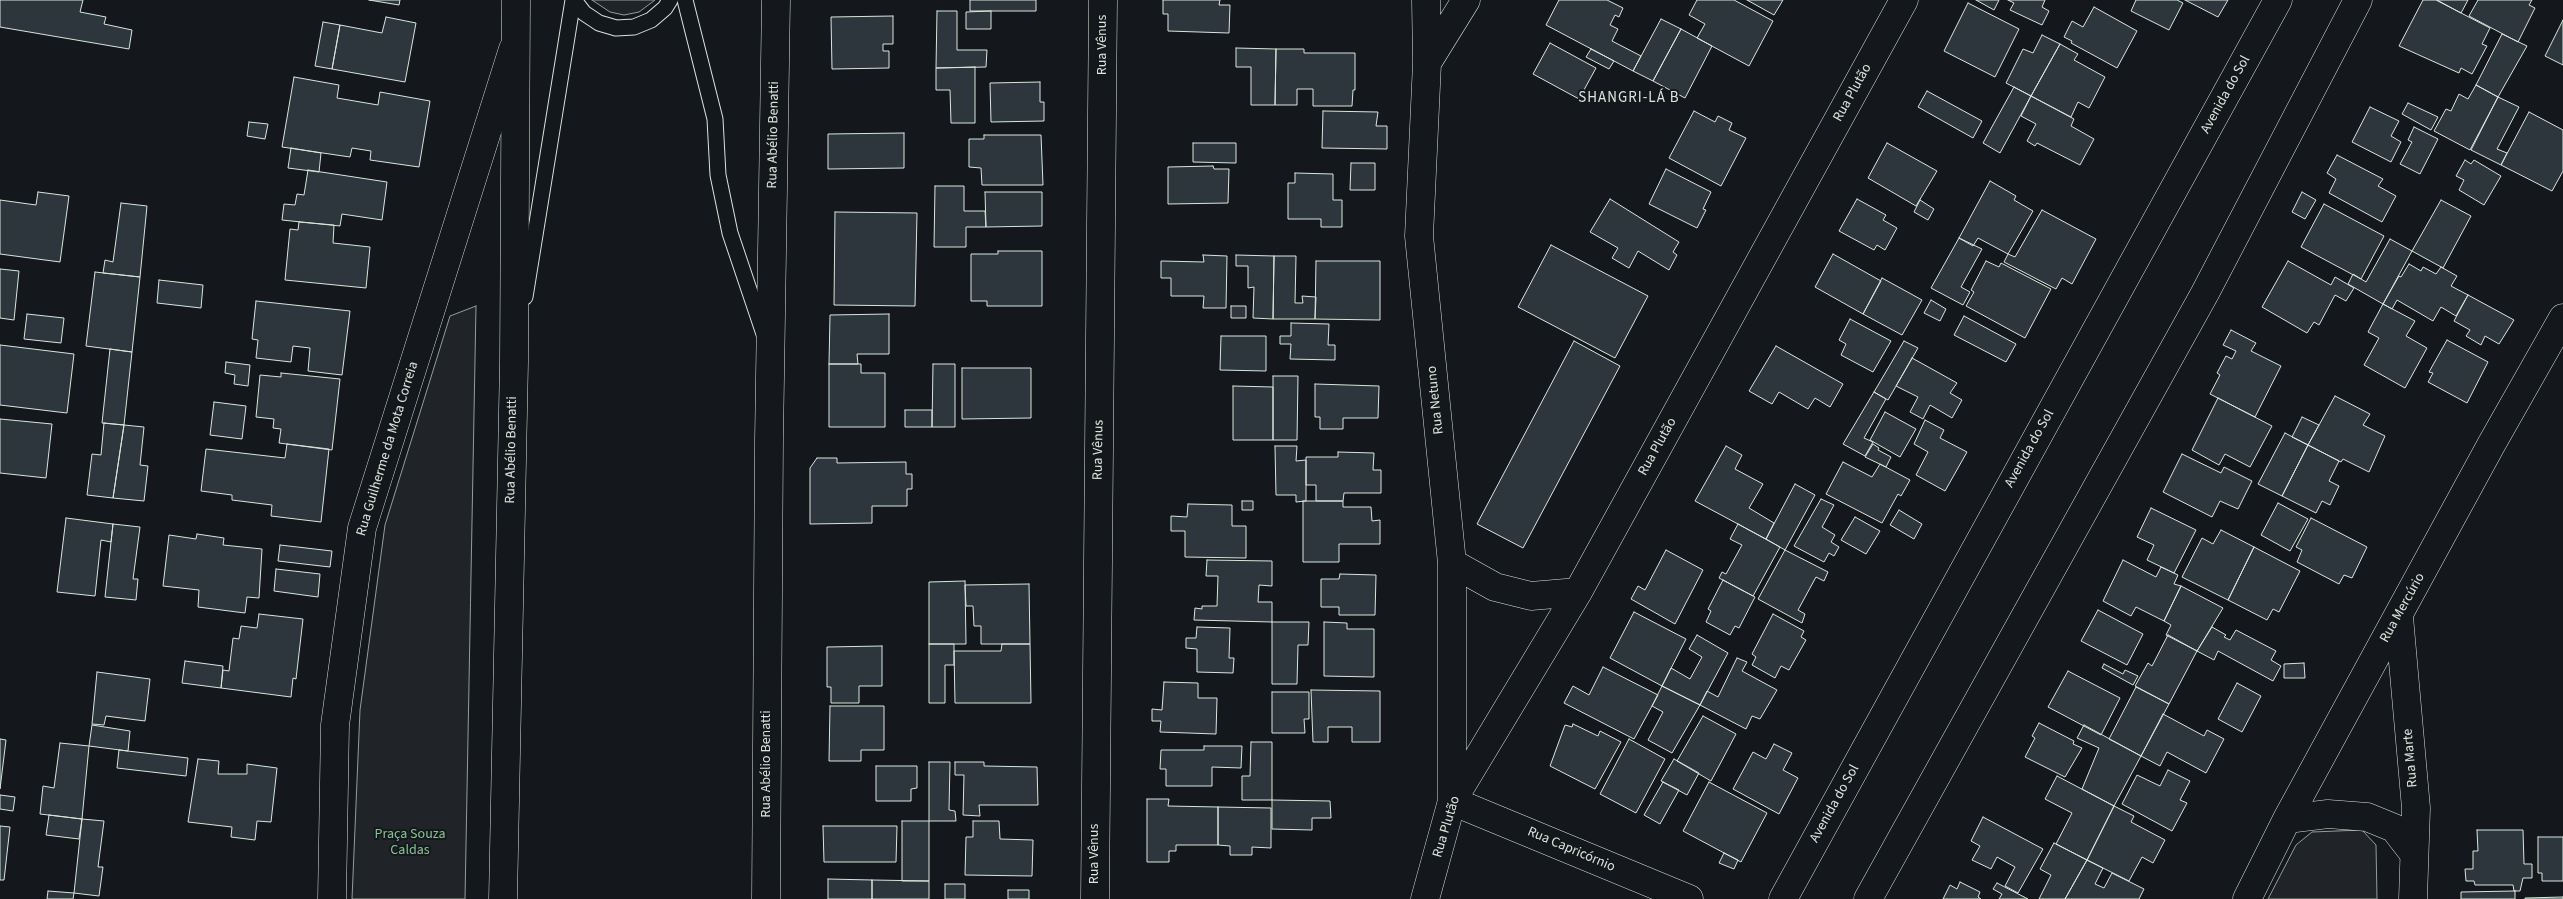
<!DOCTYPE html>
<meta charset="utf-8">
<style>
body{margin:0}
canvas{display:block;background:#14181c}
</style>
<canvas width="2563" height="899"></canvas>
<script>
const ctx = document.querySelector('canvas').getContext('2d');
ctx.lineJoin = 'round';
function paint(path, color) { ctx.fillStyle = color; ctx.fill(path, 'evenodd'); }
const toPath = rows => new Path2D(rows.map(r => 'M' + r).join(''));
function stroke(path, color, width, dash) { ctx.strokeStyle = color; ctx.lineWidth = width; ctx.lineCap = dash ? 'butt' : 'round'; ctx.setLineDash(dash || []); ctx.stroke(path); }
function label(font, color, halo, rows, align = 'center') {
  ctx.font = font + ' "Source Sans 3",sans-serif'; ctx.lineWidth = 4; ctx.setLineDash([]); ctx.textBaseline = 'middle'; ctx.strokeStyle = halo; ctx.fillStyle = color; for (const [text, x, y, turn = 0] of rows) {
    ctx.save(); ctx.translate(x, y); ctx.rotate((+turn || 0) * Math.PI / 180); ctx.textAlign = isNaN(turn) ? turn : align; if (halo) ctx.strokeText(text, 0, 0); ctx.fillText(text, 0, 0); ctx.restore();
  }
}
const green = toPath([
 [592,0,655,0,639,12,624,15,610,12,592,0],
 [476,306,465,899,352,899,360,710,385,525,450,316,476,306],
 [2362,830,2376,845,2377,899,2268,899,2296,845,2312,832,2362,830]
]);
const building = toPath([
 [0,0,83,0,80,12,106,17,104,24,132,30,129,49,0,27,0,0],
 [369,0,400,0,399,5,369,0],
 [970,0,1036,0,1036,11,970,11,970,0],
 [1163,0,1220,0,1219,5,1230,5,1229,33,1168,31,1168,14,1163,14,1163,0],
 [1559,0,1607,0,1623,8,1619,17,1615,15,1610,25,1618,29,1612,41,1641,56,1633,71,1546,25,1559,0],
 [1697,0,1734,0,1773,21,1749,66,1697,38,1705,24,1689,15,1697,0],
 [1747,0,1783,0,1774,15,1747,0],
 [1976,0,1999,0,1994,10,1976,0],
 [2008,0,2045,0,2042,7,2049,11,2042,25,2010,10,2014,3,2008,0],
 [2136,0,2177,0,2183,3,2169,30,2131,11,2136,0],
 [2185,0,2228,0,2218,17,2185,0],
 [2423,0,2436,0,2490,28,2482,44,2487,46,2472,74,2461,68,2459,73,2399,46,2423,0],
 [2437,0,2468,0,2461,13,2437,0],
 [2478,0,2532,0,2529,5,2535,8,2518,42,2469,16,2478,0],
 [1968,3,2019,29,1995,77,1944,51,1968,3],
 [2094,7,2137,31,2117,68,2071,43,2072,41,2064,37,2072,21,2083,27,2094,7],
 [937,11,957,11,957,50,987,50,986,67,936,68,937,11],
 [991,11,991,29,966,29,966,12,991,11],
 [893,16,893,44,883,44,883,51,889,51,889,68,832,69,831,17,893,16],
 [386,17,416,23,405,82,332,69,340,25,382,33,386,17],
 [1661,19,1681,29,1653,81,1633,71,1661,19],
 [2563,20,2563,65,2545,56,2563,20],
 [323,22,340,25,332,69,315,66,323,22],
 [1681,29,1712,46,1685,98,1653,81,1681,29],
 [2502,34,2527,46,2498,97,2476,85,2502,34],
 [2042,35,2060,44,2031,96,2006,83,2023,49,2033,53,2042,35],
 [1550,43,1596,68,1579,99,1533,74,1550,43],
 [2060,44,2078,54,2074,60,2105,77,2089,108,2078,102,2071,117,2031,96,2060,44],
 [1236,48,1276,49,1275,105,1251,105,1251,67,1236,67,1236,48],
 [1276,49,1304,49,1304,53,1355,53,1355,90,1353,90,1352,106,1313,106,1313,89,1297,89,1297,105,1275,105,1276,49],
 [1591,49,1614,61,1609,69,1586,57,1591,49],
 [975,67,975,123,951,123,950,90,936,90,936,68,975,67],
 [294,77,339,85,337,98,378,105,380,92,430,101,419,167,370,160,371,151,352,148,350,157,282,147,294,77],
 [1040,82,1040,102,1044,102,1044,121,991,122,990,83,1040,82],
 [2476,85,2498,97,2470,150,2434,131,2446,109,2451,111,2459,94,2468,99,2476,85],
 [2014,87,2031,96,2000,153,1983,143,2014,87],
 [1927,91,1982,121,1973,138,1918,107,1927,91],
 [2031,96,2074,119,2071,126,2094,139,2080,165,2037,143,2035,146,2027,141,2036,124,2021,116,2031,96],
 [2498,97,2519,107,2497,149,2507,153,2501,165,2471,150,2498,97],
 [2408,103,2438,117,2431,130,2402,114,2408,103],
 [2370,107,2399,121,2391,136,2401,142,2391,162,2352,142,2370,107],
 [1323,111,1378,112,1376,126,1387,126,1387,149,1322,148,1323,111],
 [1694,111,1715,122,1718,116,1732,123,1729,130,1746,138,1721,186,1669,158,1694,111],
 [2529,112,2563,130,2563,171,2552,191,2501,165,2529,112],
 [249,122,268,124,265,139,247,136,249,122],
 [2414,127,2438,139,2420,174,2400,164,2412,142,2408,140,2414,127],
 [904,133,904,168,828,169,828,134,904,133],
 [984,135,1041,135,1043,185,982,185,981,168,969,167,969,139,984,139,984,135],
 [1193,143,1236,143,1236,163,1193,162,1193,143],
 [1887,143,1937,171,1916,206,1868,178,1887,143],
 [291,148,321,153,319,172,288,168,291,148],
 [2337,155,2383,179,2378,186,2396,196,2382,222,2329,193,2336,179,2327,173,2337,155],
 [2465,160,2471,164,2474,160,2501,176,2484,205,2459,190,2464,180,2456,176,2465,160],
 [1351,163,1375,163,1375,190,1350,190,1351,163],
 [1213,166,1214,169,1229,169,1228,203,1168,204,1168,167,1213,166],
 [1666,169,1711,192,1703,209,1706,210,1697,228,1649,204,1666,169],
 [308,170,387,182,382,220,342,214,340,226,282,220,284,204,295,205,297,194,304,195,308,170],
 [1295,173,1333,174,1333,200,1342,200,1342,227,1321,227,1321,219,1288,219,1288,183,1295,183,1295,173],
 [1990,181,2016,196,2014,200,2033,211,2008,254,1978,238,1973,246,1959,238,1990,181],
 [935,186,964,186,964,211,985,211,986,227,966,227,966,247,934,247,935,186],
 [38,192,69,196,60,262,0,254,0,200,36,205,38,192],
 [985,192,1042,192,1042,226,986,227,985,192],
 [2302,192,2316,200,2305,219,2292,212,2302,192],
 [1610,199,1679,242,1673,252,1677,255,1669,270,1638,251,1629,268,1612,258,1618,248,1590,232,1610,199],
 [1857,199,1886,215,1883,220,1897,228,1885,250,1877,245,1874,250,1839,231,1857,199],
 [1920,200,1934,209,1928,220,1914,212,1920,200],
 [2441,200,2471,216,2443,268,2412,251,2441,200],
 [121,203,147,206,140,277,103,273,105,260,113,262,121,203],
 [2324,204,2384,236,2361,279,2301,247,2324,204],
 [2042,210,2096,239,2072,284,2062,278,2056,289,2004,262,2008,254,2015,257,2042,210],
 [835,212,917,213,915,306,834,305,835,212],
 [299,222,334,225,333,243,370,247,366,288,285,280,290,229,298,230,299,222],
 [1959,238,1982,249,1961,287,1970,292,1963,305,1931,288,1959,238],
 [2390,239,2412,251,2383,304,2348,284,2353,274,2366,282,2390,239],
 [1551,245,1648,296,1615,358,1518,307,1551,245],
 [998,251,1042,251,1042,306,987,306,987,301,971,301,971,254,998,254,998,251],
 [1833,254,1881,281,1863,314,1815,287,1833,254],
 [1203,255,1227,256,1226,308,1203,308,1204,296,1171,296,1171,278,1161,278,1161,261,1204,262,1203,255],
 [1236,255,1274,256,1273,319,1253,318,1254,287,1248,288,1248,266,1236,266,1236,255],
 [1274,256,1296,256,1295,303,1303,303,1302,296,1316,297,1315,319,1273,319,1274,256],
 [1316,261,1380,261,1380,320,1315,319,1316,261],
 [1986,261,1999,267,2001,263,2051,289,2025,338,1966,306,1974,292,1971,290,1986,261],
 [2288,261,2331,285,2335,277,2354,288,2346,301,2335,295,2319,325,2314,322,2307,333,2262,307,2288,261],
 [2409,264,2421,271,2423,267,2436,274,2441,267,2457,276,2451,286,2468,295,2456,316,2441,307,2433,321,2397,300,2392,309,2383,304,2399,276,2401,277,2409,264],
 [0,269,19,271,14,320,0,318,0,269],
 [95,272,140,277,132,352,86,346,95,272],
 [1882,278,1922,300,1902,335,1863,314,1882,278],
 [159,280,203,285,201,308,157,303,159,280],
 [2468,295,2514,320,2499,344,2485,336,2481,345,2466,336,2470,330,2454,321,2468,295],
 [1931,300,1946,309,1940,321,1924,313,1931,300],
 [256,301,350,311,342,375,308,371,310,348,293,346,291,362,256,358,258,340,252,339,256,301],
 [2383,304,2415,321,2406,336,2427,348,2405,388,2364,365,2379,338,2368,332,2383,304],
 [1231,306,1246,306,1246,318,1231,318,1231,306],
 [27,314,64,318,61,343,24,339,27,314],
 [889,314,889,354,857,354,858,364,829,364,830,315,889,314],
 [1964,316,2016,344,2006,362,1954,335,1964,316],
 [1850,319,1891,341,1873,372,1841,355,1846,344,1839,340,1850,319],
 [1291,323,1329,324,1328,345,1335,345,1335,360,1290,359,1291,344,1280,344,1280,336,1291,336,1291,323],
 [2231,330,2256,343,2251,351,2281,366,2255,417,2210,394,2220,375,2217,373,2226,356,2232,359,2236,351,2223,345,2231,330],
 [1221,336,1266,336,1266,371,1220,370,1221,336],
 [2447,340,2488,362,2467,403,2428,382,2433,373,2429,372,2447,340],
 [1574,341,1620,366,1523,548,1477,524,1574,341],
 [1904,341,1918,348,1888,400,1874,392,1904,341],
 [0,345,74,354,67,413,0,405,0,345],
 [1776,346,1843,384,1830,407,1815,398,1808,409,1779,392,1772,404,1749,391,1776,346],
 [110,349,132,352,124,425,102,423,110,349],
 [1912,358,1957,383,1950,393,1962,400,1952,418,1930,405,1923,419,1910,412,1918,397,1896,386,1912,358],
 [226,362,250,365,248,386,234,384,235,375,225,373,226,362],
 [829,364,861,364,861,373,885,373,885,427,829,427,829,364],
 [933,364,955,364,955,427,932,427,933,364],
 [962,368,1031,368,1031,418,962,419,962,368],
 [281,373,340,379,332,450,279,443,281,429,273,428,274,419,256,417,260,375,281,377,281,373],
 [1273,376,1298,376,1297,440,1273,440,1273,376],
 [1315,384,1379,386,1378,418,1343,418,1343,429,1320,429,1320,417,1315,417,1315,384],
 [1233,386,1273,387,1273,440,1233,440,1233,386],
 [1874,392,1886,399,1864,438,1873,442,1865,456,1843,444,1874,392],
 [2335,396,2370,414,2363,425,2385,436,2369,472,2343,459,2341,462,2308,445,2335,396],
 [2218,398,2272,426,2250,467,2225,454,2219,465,2192,450,2218,398],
 [214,402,246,406,242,439,210,435,214,402],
 [905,410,932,410,932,427,905,427,905,410],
 [1885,412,1916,429,1900,457,1870,440,1885,412],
 [2302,417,2319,425,2308,445,2292,437,2302,417],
 [0,419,52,424,46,478,0,473,0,419],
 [1925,420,1944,430,1940,438,1967,452,1945,491,1916,475,1928,452,1914,444,1925,420],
 [104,423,124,425,113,498,87,495,92,454,101,455,104,423],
 [124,425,144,427,140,465,148,466,144,501,113,498,124,425],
 [2285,433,2308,445,2282,496,2258,484,2285,433],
 [287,444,329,449,321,522,271,516,272,505,232,500,232,495,201,491,206,449,285,458,287,444],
 [1873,444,1879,448,1878,450,1891,457,1886,467,1865,457,1873,444],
 [2308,445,2339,461,2329,481,2339,486,2330,505,2322,501,2316,513,2282,496,2308,445],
 [1275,446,1297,446,1296,461,1306,460,1306,501,1296,502,1296,495,1276,495,1275,446],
 [1726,446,1742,455,1735,469,1763,484,1749,508,1774,523,1766,539,1695,501,1726,446],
 [1338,452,1374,453,1373,470,1381,470,1381,493,1344,493,1343,501,1316,501,1316,485,1306,485,1306,457,1338,457,1338,452],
 [2182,454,2221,473,2224,467,2252,481,2238,509,2220,501,2212,517,2163,492,2182,454],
 [817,458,837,458,837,463,906,462,906,474,912,474,912,489,907,489,907,506,872,506,872,523,810,524,810,468,817,458],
 [1843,462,1872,477,1880,464,1910,480,1901,496,1898,494,1882,523,1826,494,1843,462],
 [1795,484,1815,495,1785,550,1766,539,1795,484],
 [1821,499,1834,505,1822,527,1835,535,1831,542,1839,547,1834,556,1829,553,1824,562,1794,546,1821,499],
 [1242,501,1253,501,1253,510,1242,510,1242,501],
 [1303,501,1343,501,1343,507,1371,507,1372,521,1380,520,1380,544,1339,544,1339,562,1303,562,1303,501],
 [2278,503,2308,519,2290,551,2261,535,2278,503],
 [1188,504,1232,505,1232,526,1246,526,1246,558,1185,557,1185,531,1171,531,1171,516,1187,517,1188,504],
 [2151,508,2196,530,2174,573,2147,560,2154,545,2137,537,2151,508],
 [1899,510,1922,524,1914,539,1890,525,1899,510],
 [1855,517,1880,531,1866,554,1841,540,1855,517],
 [66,518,113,524,111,542,101,540,95,596,57,592,66,518],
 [2311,518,2367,547,2352,578,2344,575,2339,584,2297,562,2302,550,2296,547,2311,518],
 [113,524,140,527,133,579,138,579,136,600,105,597,113,524],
 [1738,524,1780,547,1753,596,1719,578,1722,572,1726,574,1742,545,1730,539,1738,524],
 [2221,530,2254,547,2228,600,2182,577,2202,538,2213,544,2221,530],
 [197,534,224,538,223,545,262,549,259,598,247,597,245,613,198,607,199,590,163,586,169,535,196,539,197,534],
 [280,545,332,551,330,567,278,561,280,545],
 [2254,547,2300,571,2279,612,2273,609,2267,620,2228,600,2254,547],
 [1666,550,1703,570,1675,624,1631,599,1638,586,1645,590,1666,550],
 [1785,550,1828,572,1824,581,1816,577,1798,610,1805,614,1802,623,1758,599,1785,550],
 [1207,560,1272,561,1272,586,1259,585,1258,602,1272,602,1272,622,1194,620,1195,608,1202,609,1202,606,1217,606,1218,576,1206,576,1207,560],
 [2123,560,2156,577,2161,567,2178,575,2174,584,2181,586,2164,621,2136,607,2131,616,2103,601,2123,560],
 [276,569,320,574,318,597,274,591,276,569],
 [1340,574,1376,575,1375,615,1339,615,1339,607,1321,607,1321,579,1339,579,1340,574],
 [1723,580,1755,597,1739,628,1735,626,1730,635,1706,622,1711,611,1708,609,1723,580],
 [965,581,966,644,929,644,929,582,965,581],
 [1029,584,1030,644,981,644,981,626,974,626,973,606,966,606,965,585,1029,584],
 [2181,586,2223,608,2197,651,2166,635,2171,625,2164,621,2181,586],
 [2098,610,2143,634,2127,665,2081,641,2098,610],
 [1634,612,1686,639,1662,686,1610,658,1634,612],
 [259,614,303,619,296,679,293,678,291,697,221,688,223,670,229,671,233,638,239,639,241,626,257,628,259,614],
 [1773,614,1804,631,1801,637,1806,640,1789,670,1781,666,1775,678,1752,665,1756,657,1752,654,1773,614],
 [1272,622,1309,622,1308,645,1298,645,1297,684,1272,684,1272,622],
 [1324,622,1347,623,1347,629,1374,629,1374,677,1324,676,1324,622],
 [1197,627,1230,628,1229,658,1234,658,1233,673,1197,672,1197,649,1186,648,1186,638,1196,638,1197,627],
 [2212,627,2226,635,2224,637,2230,640,2236,630,2276,651,2271,660,2281,666,2273,681,2218,651,2214,660,2197,651,2212,627],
 [1697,635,1728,653,1700,705,1662,686,1671,668,1690,679,1702,657,1689,649,1697,635],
 [2168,635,2197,651,2169,704,2135,686,2148,663,2152,666,2168,635],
 [929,644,954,644,954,665,945,665,945,703,929,703,929,644],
 [1002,644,1030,644,1031,703,955,703,954,651,1001,651,1002,644],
 [882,646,882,686,859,686,859,703,831,703,831,687,827,687,827,647,882,646],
 [1737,658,1747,662,1742,671,1777,690,1760,719,1752,716,1746,729,1700,705,1707,691,1718,697,1737,658],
 [185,661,223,666,221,688,182,683,185,661],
 [2304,663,2305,678,2284,678,2284,664,2304,663],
 [2104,664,2123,674,2125,670,2138,676,2133,685,2102,668,2104,664],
 [1603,667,1658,695,1634,739,1564,703,1573,686,1589,695,1603,667],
 [2068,671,2120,698,2101,735,2048,707,2068,671],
 [97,672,150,679,145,721,106,716,104,725,92,724,97,672],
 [1164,682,1198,683,1198,698,1217,698,1216,734,1160,732,1161,721,1152,721,1152,709,1162,710,1164,682],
 [2237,683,2261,696,2242,732,2218,719,2237,683],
 [1662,686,1700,705,1672,753,1648,740,1663,712,1652,706,1662,686],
 [2136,687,2169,704,2141,756,2109,739,2136,687],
 [1311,690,1380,691,1380,742,1352,742,1352,727,1328,727,1328,742,1313,742,1311,690],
 [1272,692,1309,692,1309,719,1304,719,1305,733,1272,733,1272,692],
 [830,706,884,706,884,750,861,750,861,761,829,761,830,706],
 [2163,714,2204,736,2207,730,2224,739,2206,773,2167,752,2160,766,2141,756,2163,714],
 [1703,716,1736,734,1711,781,1677,761,1703,716],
 [2039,723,2074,741,2073,744,2082,748,2065,777,2025,757,2035,738,2032,736,2039,723],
 [1573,724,1598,736,1600,731,1621,742,1595,789,1550,766,1565,725,1572,727,1573,724],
 [92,725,130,731,128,751,89,746,92,725],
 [2084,725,2141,756,2114,806,2082,789,2099,748,2077,738,2084,725],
 [0,739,6,740,0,789,0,739],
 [1629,739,1665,759,1636,813,1600,794,1629,739],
 [1251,742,1272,742,1272,800,1242,800,1242,776,1250,776,1251,742],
 [60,743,89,746,82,819,40,814,43,786,54,788,60,743],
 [1774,744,1792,753,1783,770,1798,778,1779,814,1733,789,1753,752,1766,759,1774,744],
 [1204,746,1242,746,1241,768,1212,767,1212,786,1166,786,1166,769,1160,769,1161,750,1204,750,1204,746],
 [119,750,188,758,186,776,117,768,119,750],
 [198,759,219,761,218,774,247,774,247,764,277,768,271,822,257,821,255,840,231,837,232,827,188,822,198,759],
 [1674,759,1699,773,1687,795,1661,781,1674,759],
 [929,762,950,762,949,810,955,811,956,821,929,821,929,762],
 [955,762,984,762,984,766,1037,767,1038,805,979,805,980,816,963,815,964,775,955,775,955,762],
 [876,766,917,766,917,788,911,789,911,801,876,801,876,766],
 [2168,770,2190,781,2180,800,2187,803,2172,831,2122,804,2137,775,2160,786,2168,770],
 [2057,776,2114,806,2087,860,2056,844,2072,813,2045,799,2057,776],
 [1663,782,1679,790,1660,824,1644,815,1663,782],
 [1709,782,1767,813,1741,862,1683,831,1709,782],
 [0,795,15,797,13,811,0,809,0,795],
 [1147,799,1169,799,1168,806,1218,807,1218,845,1176,845,1176,851,1169,851,1169,862,1147,862,1147,799],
 [1272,800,1330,801,1331,818,1312,818,1312,830,1272,829,1272,800],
 [2114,806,2134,816,2131,822,2165,840,2153,863,2142,857,2129,881,2087,860,2114,806],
 [1218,807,1271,808,1271,848,1252,847,1252,855,1230,855,1230,846,1218,845,1218,807],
 [49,815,82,819,79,839,46,835,49,815],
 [1983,817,2043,849,2018,893,2005,886,2015,867,1997,857,1991,869,1972,860,1980,846,1971,841,1983,817],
 [82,819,104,821,98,867,103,867,99,896,74,893,82,819],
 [902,821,929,821,929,881,902,881,902,821],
 [973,821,999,821,1000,839,1033,840,1032,876,965,875,966,837,973,837,973,821],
 [0,826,10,827,4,880,0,880,0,826],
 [823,826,897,826,896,862,824,862,823,826],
 [2477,830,2523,830,2524,864,2532,864,2532,878,2523,878,2520,891,2514,891,2513,885,2475,885,2474,881,2466,881,2465,869,2473,869,2473,851,2478,851,2477,830],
 [2538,837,2563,837,2563,881,2542,881,2542,873,2538,873,2538,837],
 [2054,843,2087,860,2065,899,2039,899,2051,875,2040,869,2054,843],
 [1724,853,1738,860,1734,869,1719,863,1724,853],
 [2087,860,2103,868,2095,884,2104,888,2112,873,2144,889,2139,899,2065,899,2087,860],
 [828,879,872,880,872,899,828,899,828,879],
 [872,880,929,881,929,899,872,899,872,880],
 [1960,882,1980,892,1978,897,1981,899,1943,899,1950,885,1957,889,1960,882],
 [1997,883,2028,899,1999,899,2002,894,1993,889,1997,883],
 [945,884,965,884,965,899,945,899,945,884],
 [1008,890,1029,890,1029,899,1008,899,1008,890],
 [48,891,74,893,73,899,47,899,48,891],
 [2515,891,2515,899,2461,899,2461,892,2515,891],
 [2563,897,2563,899,2525,899,2525,898,2563,897]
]);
const lane = toPath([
 [574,0,584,13,599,23,616,28,634,27,651,20,665,8,670,0],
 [685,0,715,119,718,175,730,233,764,334],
 [525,297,573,0]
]);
const street = toPath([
 [1426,0,1427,63,1419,236,1452,563,1452,801,1689,899],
 [1427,63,1466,0],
 [1452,563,1495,587,1531,596,1578,592],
 [2399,617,2416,808,2413,899],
 [2287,819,2328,814,2367,817,2394,828,2414,854],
 [332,899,335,725,362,528,513,49],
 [1095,899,1103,0],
 [1425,899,1452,801,1578,592,1904,0],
 [2247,899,2287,819,2491,445,2563,318]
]);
const secondary = toPath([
 [1783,899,2278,0],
 [1868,899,2205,293,2358,0]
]);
const primary = toPath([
 [503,899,514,362,516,0],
 [766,899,769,440,776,0]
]);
const streetNames = [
 ["Rua Vênus",1103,45,-90],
 ["Rua Plutão",1853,93,-61],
 ["Avenida do Sol",2226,95,-61],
 ["Rua Abélio Benatti",774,135,-89],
 ["Rua Netuno",1436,400,-96],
 ["Rua Plutão",1658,447,-61],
 ["Rua Guilherme da Mota Correia",388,449,-73],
 ["Avenida do Sol",2030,449,-61],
 ["Rua Abélio Benatti",512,450,-89],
 ["Rua Vênus",1099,450,-89],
 ["Rua Mercúrio",2403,608,-61],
 ["Rua Marte",2411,758,-95],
 ["Rua Abélio Benatti",767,764,-90],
 ["Avenida do Sol",1835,804,-61],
 ["Rua Plutão",1447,827,-73],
 ["Rua Capricórnio",1571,850,23],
 ["Rua Vênus",1095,854,-90]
];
const parkNames = [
 ["Praça Souza",410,835],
 ["Caldas",410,851]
];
const neighbourhoodNames = [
 ["SHANGRI-LÁ B",1629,99]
];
paint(green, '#202428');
stroke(green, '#939e99', 1);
paint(building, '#2c363c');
stroke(building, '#d8e6dc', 1);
stroke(lane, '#d8e6dc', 17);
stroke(street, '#d8e6dc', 29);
stroke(secondary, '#d8e6dc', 29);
stroke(primary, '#d8e6dc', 29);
stroke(lane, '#14181c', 15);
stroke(street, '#14181c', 28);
stroke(secondary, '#14181c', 28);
stroke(primary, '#14181c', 28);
label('14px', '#d8e6dc', '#14181c', streetNames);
label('14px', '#8ac095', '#14181c', parkNames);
ctx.letterSpacing = '1px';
label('15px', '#d8e6dc', '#14181c', neighbourhoodNames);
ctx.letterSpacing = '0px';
</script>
